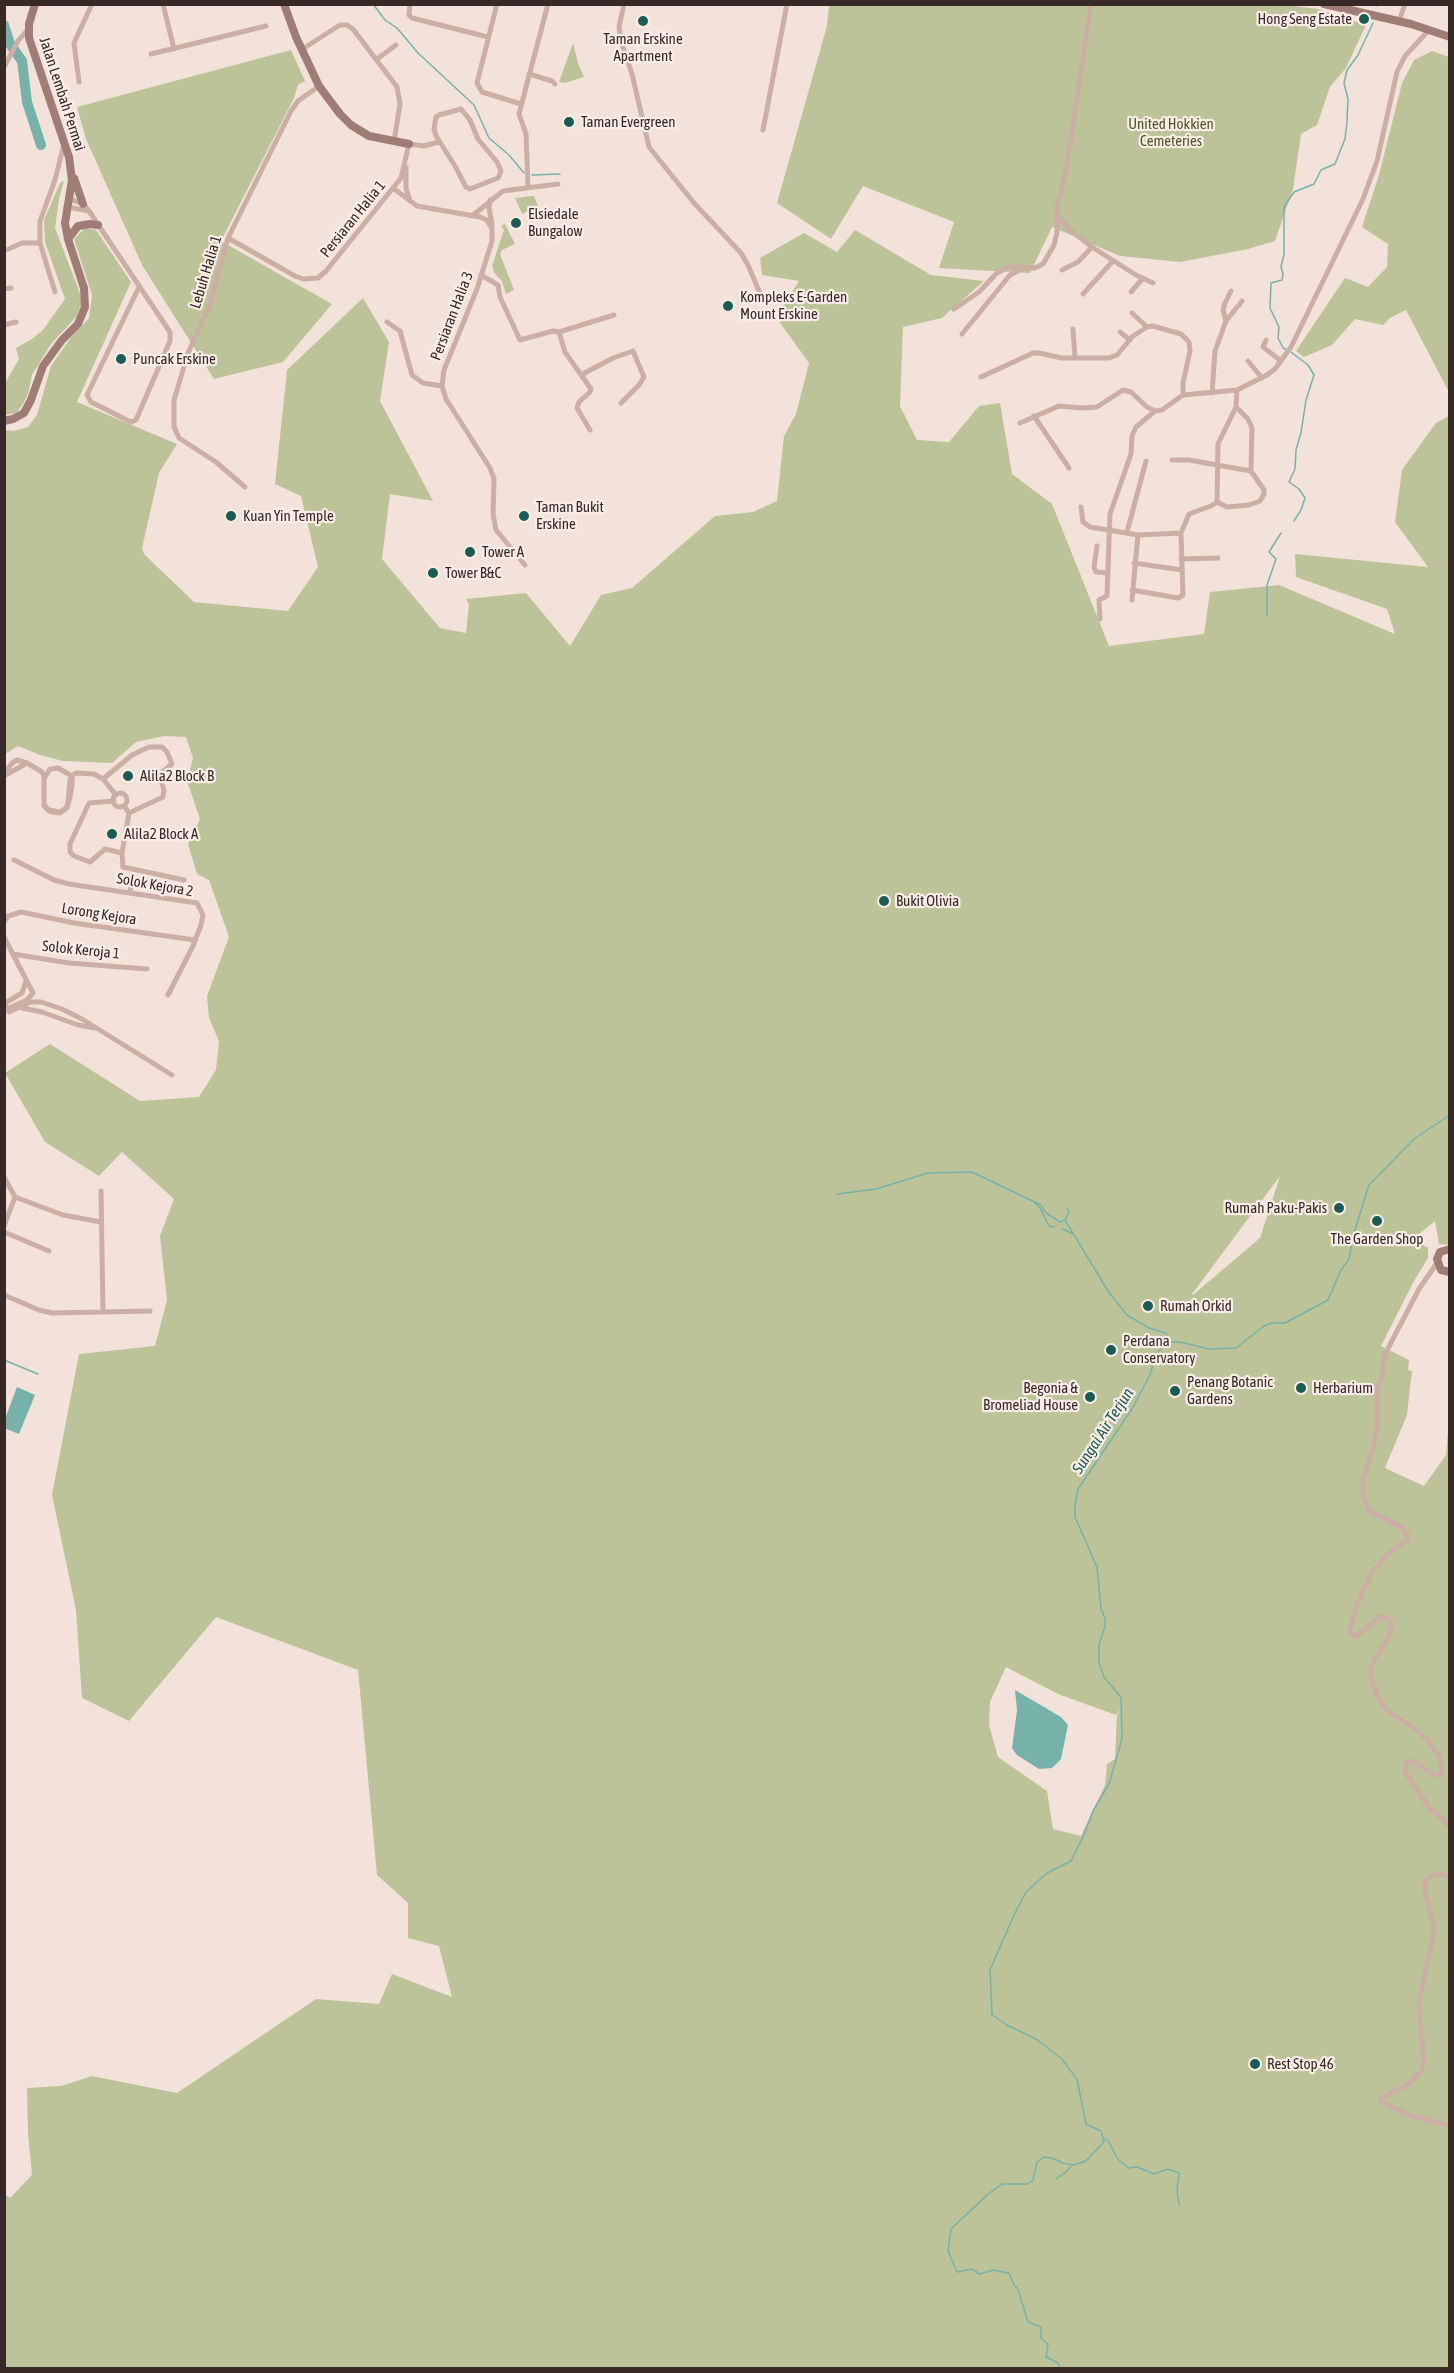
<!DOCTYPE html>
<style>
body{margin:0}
#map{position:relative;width:1454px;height:2373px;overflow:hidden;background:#f3e2d9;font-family:"Asap Condensed",sans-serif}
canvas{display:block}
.frame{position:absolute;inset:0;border:6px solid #372926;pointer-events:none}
</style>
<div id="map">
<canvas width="1454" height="2373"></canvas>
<div class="frame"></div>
</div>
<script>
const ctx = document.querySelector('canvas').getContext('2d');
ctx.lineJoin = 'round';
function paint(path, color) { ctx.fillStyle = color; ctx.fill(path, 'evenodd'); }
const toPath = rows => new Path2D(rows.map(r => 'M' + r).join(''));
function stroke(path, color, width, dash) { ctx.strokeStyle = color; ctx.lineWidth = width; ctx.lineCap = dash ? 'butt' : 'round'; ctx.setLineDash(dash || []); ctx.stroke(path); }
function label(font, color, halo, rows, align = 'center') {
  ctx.font = font + ' "Asap Condensed",sans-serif'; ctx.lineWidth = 4.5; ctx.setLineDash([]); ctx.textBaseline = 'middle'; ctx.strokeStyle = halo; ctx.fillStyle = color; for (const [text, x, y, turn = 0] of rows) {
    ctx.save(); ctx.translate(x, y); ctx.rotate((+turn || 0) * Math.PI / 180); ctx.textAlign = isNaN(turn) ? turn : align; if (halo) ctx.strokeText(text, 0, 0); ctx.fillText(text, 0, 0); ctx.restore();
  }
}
const green = toPath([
 [1276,4,1318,9,1366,25,1346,68,1330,87,1317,125,1301,134,1293,189,1275,241,1248,249,1180,262,1120,256,1052,227,1030,273,939,268,954,222,863,186,831,239,777,203,827,26,829,5],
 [573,43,578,63,584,77,565,83,559,82],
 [291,50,305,81,298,85,294,98,221,241,332,304,283,362,214,379,142,265,86,139,77,107],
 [1432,51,1449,57,1449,392,1406,310,1390,318,1383,325,1355,319,1332,345,1304,357,1296,351,1345,278,1368,287,1387,267,1388,244,1362,227,1379,175,1402,83,1414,60],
 [64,181,59,199,55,228,83,301,76,317,51,344,32,375,28,394,23,404,16,413,5,415,5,383,19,359,16,348,32,339,43,330,65,299,45,242,44,220,60,183],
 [534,196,538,206,522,214,515,198],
 [505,224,515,244,502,250,500,254,514,290,506,294,502,281,495,274,492,266,504,230,501,226],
 [85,228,96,230,131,282,77,402,177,444,159,473,142,548,144,554,194,602,288,611,318,567,301,496,275,484,287,370,363,298,389,342,380,401,433,501,390,494,382,559,440,628,466,633,469,604,466,599,526,593,570,646,601,595,632,588,715,516,753,512,777,501,784,436,796,414,809,363,776,317,799,281,762,275,760,258,804,233,837,252,855,230,931,275,984,281,942,318,903,327,900,406,917,440,949,442,979,406,1000,403,1012,474,1052,504,1109,646,1204,634,1210,592,1279,585,1395,634,1387,609,1296,577,1295,554,1428,567,1395,522,1402,470,1436,423,1449,416,1449,1245,1439,1244,1435,1221,1419,1234,1425,1247,1428,1247,1428,1258,1414,1281,1381,1346,1409,1360,1408,1370,1412,1371,1407,1415,1385,1468,1424,1486,1446,1455,1449,1419,1449,2368,5,2368,4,2194,10,2198,32,2175,28,2132,27,2088,61,2086,92,2076,177,2093,316,1999,379,2004,392,1974,452,1997,439,1946,408,1938,408,1903,377,1875,358,1670,216,1617,129,1721,82,1698,76,1610,52,1495,79,1354,155,1346,167,1300,160,1236,174,1199,122,1152,99,1176,45,1142,5,1073,50,1044,140,1101,199,1097,216,1070,219,1041,209,1018,207,996,229,937,209,880,197,874,188,844,200,819,187,781,193,758,186,737,164,736,136,742,112,763,63,761,40,755,18,746,5,754,5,430,14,431,28,427,37,415,51,366,72,336,89,318,92,295,74,239],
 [1280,1176,1260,1238,1193,1295,1192,1294],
 [1006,1667,1058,1694,1116,1715,1121,1708,1117,1715,1115,1759,1107,1764,1105,1785,1081,1836,1053,1829,1047,1791,998,1757,989,1725,990,1702]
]);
const water = toPath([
 [17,1387,35,1395,19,1434,4,1428,5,1419],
 [1015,1690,1061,1717,1068,1725,1061,1759,1052,1768,1039,1769,1017,1755,1012,1748,1017,1710]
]);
const stream = toPath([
 [373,4,385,20,397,28,418,53,474,105,489,138,509,155,524,173],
 [1377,4,1377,6],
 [532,175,560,174],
 [1287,350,1283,348,1278,338,1279,327,1270,308,1271,283,1282,280,1283,274,1281,267,1284,254,1284,207,1294,192,1314,184,1321,170,1335,164,1345,139,1347,122,1348,99,1344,83,1347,70,1358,55,1373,23],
 [1291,352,1308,365,1314,375,1306,400,1301,433,1296,450,1295,469,1289,482,1299,489,1305,498,1301,510,1294,521],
 [1267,615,1267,585,1276,559,1269,552,1281,533],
 [837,1194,876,1189,928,1173,972,1172,1041,1205,1046,1213,1060,1222,1065,1220,1108,1291,1127,1315,1149,1328,1166,1333,1168,1342],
 [1034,1202,1040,1208,1049,1226,1055,1227],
 [1065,1220,1069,1212,1067,1208],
 [1063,1229,1073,1234],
 [4,1360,38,1374],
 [1105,2139,1108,2140,1117,2158,1128,2168,1137,2167,1154,2174,1168,2169,1179,2173,1177,2190,1179,2205],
 [1056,2179,1067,2171,1071,2166],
 [1060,2368,1058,2363,1046,2357,1048,2344,1041,2338,1041,2327,1028,2322,1018,2289,1014,2285,1009,2273,993,2270,980,2274,972,2269,957,2272,948,2251,951,2229,987,2195,1002,2184,1028,2184,1033,2180,1037,2162,1044,2157,1052,2158,1063,2163,1074,2165,1086,2161,1104,2142,1101,2131,1086,2124,1077,2079,1061,2058,1036,2039,1007,2025,992,2015,990,1970,1014,1915,1026,1892,1047,1873,1071,1861,1083,1837,1093,1811,1109,1784,1122,1739,1121,1697,1104,1677,1099,1663,1099,1644,1105,1627,1105,1618,1101,1609,1097,1567,1075,1517,1075,1505,1078,1489,1132,1409,1151,1373,1154,1356,1168,1342,1180,1342,1209,1349,1236,1348,1264,1326,1271,1323,1285,1323,1328,1300,1341,1270,1349,1259,1353,1236,1369,1185,1414,1139,1450,1115]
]);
const river = toPath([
 [4,25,10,44,22,61,27,102,41,145]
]);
const street = toPath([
 [163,4,174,49],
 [410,4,409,15,412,18,488,37],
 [497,4,477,83,482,92,521,104],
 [624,4,619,27,621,41,632,74,649,147,694,203,741,253,748,265,762,298],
 [1399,21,1405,4],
 [301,50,340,25,347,25,353,29,397,87,400,104,394,142],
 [151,54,266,26],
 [377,59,396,45],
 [4,67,18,41,29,28],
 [529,74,552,81,555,84],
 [79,82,74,43,92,4],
 [461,109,470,120,478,139,497,162,501,171,498,178,470,189,466,187,455,166,436,136,434,129,436,117,439,115,461,109],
 [763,130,787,4],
 [406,167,406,188,410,201],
 [528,187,526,134,519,114,548,4],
 [393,188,417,206,480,217,487,220,491,227],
 [68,198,83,204,89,211,170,332,170,341,136,420,131,422,91,402,87,395,139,287],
 [490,200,489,208,492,224,492,241,477,289,444,370,442,386,446,399,490,468,494,479,493,514,496,530,525,565],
 [67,207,89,211],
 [1057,215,1069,229,1092,247,1136,275,1153,283],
 [472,216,503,191,558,184],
 [228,238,295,276,303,279,318,278,326,271,401,178,409,144,424,146,439,142],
 [4,251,22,243,40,243],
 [1062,270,1078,262,1092,247],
 [481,275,498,285,500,297,520,340,553,331,559,332,614,315],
 [4,289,11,288],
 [55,292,40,243,40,221,55,180,64,144],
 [1131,292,1143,278],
 [1083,294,1113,261],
 [954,309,979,292,997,273,1008,267,1023,267],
 [1132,313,1147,327],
 [1226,321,1242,301],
 [387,322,400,331,412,375,423,383,442,386],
 [4,325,16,322],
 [1073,329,1075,358],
 [559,332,565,352,591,389,590,392,579,402,577,408,590,430],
 [1120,332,1130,340],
 [962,334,1010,275,1024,268,1035,268,1043,264,1054,245,1057,232,1057,207,1066,171,1091,4],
 [1266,340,1263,347,1281,361],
 [1248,361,1262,378],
 [581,375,613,358,633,351,644,377,639,385,621,403],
 [981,377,1033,353,1039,353,1062,358,1109,358,1117,355,1133,336,1147,327,1153,326,1181,334,1189,342,1190,351,1183,383,1183,395],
 [1212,393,1215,351,1226,321,1223,310,1225,303,1231,291],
 [1034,416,1069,468],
 [1020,423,1059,406,1083,408,1097,407,1123,390,1131,392,1147,407,1155,411,1162,410,1183,395,1237,390,1267,375,1275,369,1291,347,1363,199,1377,161,1397,72,1405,56,1429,30],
 [1172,460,1189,460,1251,471],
 [245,487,216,462,179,438,174,427,174,400,188,353,209,307,228,238,291,111,298,101,319,86],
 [1217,502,1227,507,1249,505,1260,501,1264,494,1264,490,1251,471,1252,428,1248,419,1236,407],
 [1081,507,1083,522,1090,527,1138,535,1181,533],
 [1127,532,1146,461],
 [1097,546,1094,567,1096,572,1108,573],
 [1181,559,1218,558],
 [1134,563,1182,570],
 [1132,590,1178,598,1183,595,1181,533,1189,514,1211,506,1217,502,1218,444,1236,407,1237,390],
 [1132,600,1138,535],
 [1100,619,1099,600,1107,596,1110,514,1131,454,1132,436,1136,427,1155,411],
 [27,763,42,772,44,776,44,806,49,811,53,812,60,813,67,808,70,797,72,786,72,776,58,768,50,769,44,779,44,805,49,810,60,812,66,808,68,803,70,780,72,776,76,773,94,774,103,779,116,795],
 [4,774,12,763,17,760,27,763,4,776],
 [103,779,132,755,149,747,162,747,167,752,172,764,159,775,164,790,163,797,129,813],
 '113 800a7 7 0 1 1 14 0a7 7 0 1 1-14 0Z',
 [114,801,89,803,70,844,70,852,74,856,90,862,105,849,122,853],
 [124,806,129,813,122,853,123,867,184,880],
 [14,860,54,880,69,884,197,903,203,915,201,925,193,946,168,995],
 [130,892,132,875],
 [4,922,8,916,21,912,74,923,195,940],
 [4,937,33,993,27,1000,7,1009],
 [13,954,69,963,147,969],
 [4,1002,9,1012,31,1002,41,1002,62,1009,82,1019,172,1075],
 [5,1003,22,993,26,981],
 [22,1008,42,1012,78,1025,95,1028],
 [4,1177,15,1197,4,1226],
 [101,1191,103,1312],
 [15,1197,63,1215,101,1222],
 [4,1232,49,1251],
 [1437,1263,1419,1289,1384,1356,1383,1374,1377,1391,1377,1426,1374,1445,1363,1479,1363,1495,1369,1510,1403,1528,1408,1536,1407,1540,1385,1557,1371,1574,1358,1602,1349,1631,1353,1636,1357,1636,1380,1616,1389,1619,1391,1623,1390,1636,1375,1659,1371,1667,1371,1677,1378,1698,1388,1711,1418,1731,1428,1741,1439,1756,1442,1768,1441,1773,1438,1775,1434,1775,1414,1761,1406,1763,1405,1772,1429,1807,1445,1821,1450,1828],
 [4,1295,39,1310,52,1313,150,1311],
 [1450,1877,1440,1874,1434,1875,1426,1880,1424,1885,1433,1923,1433,1938,1420,1997,1419,2012,1424,2061,1421,2071,1410,2083,1381,2098,1381,2102,1406,2114,1450,2126]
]);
const secondary = toPath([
 [284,4,296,37,319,86,340,114,351,125,369,136,409,144],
 [1324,4,1411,24,1450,37],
 [74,178,83,204],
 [68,239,78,226,90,224,98,225],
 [4,421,13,419,24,413,31,400,43,366,62,340,78,324,85,307,84,288,68,239,65,223,72,180,69,157,29,38,29,24,35,4],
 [1450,1249,1440,1252,1437,1259,1441,1270,1450,1272]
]);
const markers = [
 [1364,19,6,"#1a5b53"],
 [643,21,6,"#1a5b53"],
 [569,122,6,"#1a5b53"],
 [516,223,6,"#1a5b53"],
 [728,306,6,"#1a5b53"],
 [121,359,6,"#1a5b53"],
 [231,516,6,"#1a5b53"],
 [524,516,6,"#1a5b53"],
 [470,552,6,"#1a5b53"],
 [433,573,6,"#1a5b53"],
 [128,776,6,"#1a5b53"],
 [112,834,6,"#1a5b53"],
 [884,901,6,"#1a5b53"],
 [1339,1208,6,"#1a5b53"],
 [1377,1221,6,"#1a5b53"],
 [1148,1306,6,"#1a5b53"],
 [1111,1350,6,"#1a5b53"],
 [1301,1388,6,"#1a5b53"],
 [1175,1391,6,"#1a5b53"],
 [1090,1397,6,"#1a5b53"],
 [1255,2064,6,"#1a5b53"]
];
const poiNames = [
 ["Hong Seng Estate",1352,19,"right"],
 ["Taman Erskine",643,39,"center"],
 ["Apartment",643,56,"center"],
 ["Taman Evergreen",581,122],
 ["Elsiedale",528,214],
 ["Bungalow",528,231],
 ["Kompleks E-Garden",740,297],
 ["Mount Erskine",740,314],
 ["Puncak Erskine",133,359],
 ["Taman Bukit",536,507],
 ["Erskine",536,524],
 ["Kuan Yin Temple",243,516],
 ["Tower A",482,552],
 ["Tower B&C",445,573],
 ["Alila2 Block B",140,776],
 ["Alila2 Block A",124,834],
 ["Bukit Olivia",896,901],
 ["Rumah Paku-Pakis",1327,1208,"right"],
 ["The Garden Shop",1377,1239,"center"],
 ["Rumah Orkid",1160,1306],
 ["Perdana",1123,1341],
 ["Conservatory",1123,1358],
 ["Penang Botanic",1187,1382],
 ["Gardens",1187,1399],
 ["Begonia &",1078,1388,"right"],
 ["Bromeliad House",1078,1405,"right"],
 ["Herbarium",1313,1388],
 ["Rest Stop 46",1267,2064]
];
const streetNames = [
 ["Jalan Lembah Permai",62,94,72],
 ["Persiaran Halia 1",353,219,-51],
 ["Lebuh Halia 1",206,272,-73],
 ["Persiaran Halia 3",452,316,-69],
 ["Solok Kejora 2",155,885,10],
 ["Lorong Kejora",99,914,9],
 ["Solok Keroja 1",81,950,6]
];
const parkNames = [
 ["United Hokkien",1171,124],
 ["Cemeteries",1171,141]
];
const waterNames = [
 ["Sungai Air Terjun",1103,1431,-57]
];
paint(green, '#bcc398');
paint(water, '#76b2aa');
stroke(stream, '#76b2aa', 1.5);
stroke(river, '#76b2aa', 10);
stroke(street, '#ccafa4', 5);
stroke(secondary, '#9f7d76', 8);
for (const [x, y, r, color] of markers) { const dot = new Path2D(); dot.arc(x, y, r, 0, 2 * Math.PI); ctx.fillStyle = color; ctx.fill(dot); stroke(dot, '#faede6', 2); }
label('15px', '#372926', '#faede6', poiNames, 'left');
label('15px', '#372926', '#faede6', streetNames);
label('15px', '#4e5629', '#faede6', parkNames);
label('italic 16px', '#1a5b53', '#faede6', waterNames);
</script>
